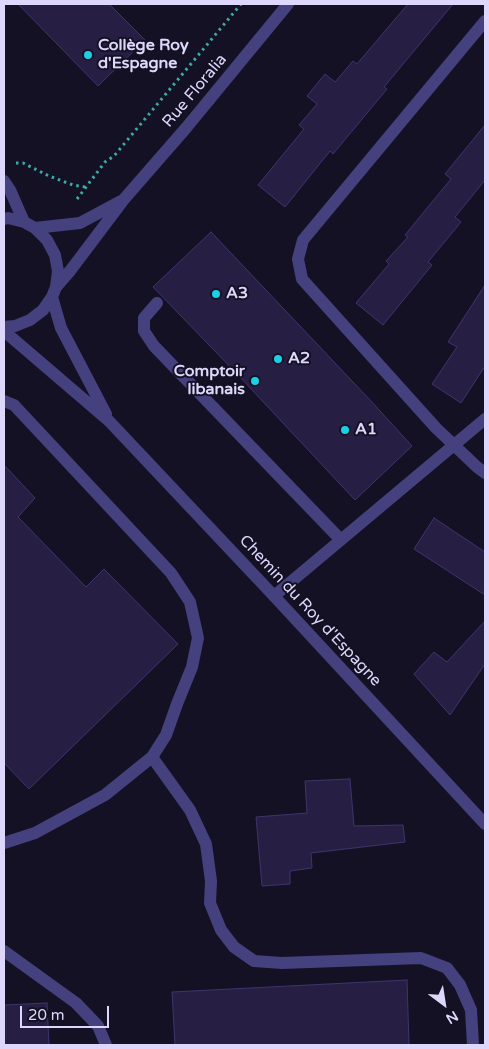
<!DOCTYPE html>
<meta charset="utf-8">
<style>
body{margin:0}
#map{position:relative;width:489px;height:1049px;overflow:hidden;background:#151124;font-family:"Varela Round",sans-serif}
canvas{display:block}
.frame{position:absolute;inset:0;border:5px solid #ddd8fb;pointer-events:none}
.north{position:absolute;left:419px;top:979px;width:50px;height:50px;-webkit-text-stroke:4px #151124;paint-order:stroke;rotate:149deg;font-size:14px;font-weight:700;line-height:20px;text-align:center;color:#ddd8fb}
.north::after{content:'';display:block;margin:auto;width:18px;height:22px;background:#ddd8fb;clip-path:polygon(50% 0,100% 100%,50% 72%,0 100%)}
.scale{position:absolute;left:20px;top:1006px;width:89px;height:22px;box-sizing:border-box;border:2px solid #ddd8fb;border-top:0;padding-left:6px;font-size:15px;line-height:18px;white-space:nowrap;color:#ddd8fb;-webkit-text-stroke:4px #151124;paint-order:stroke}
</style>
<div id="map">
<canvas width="489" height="1049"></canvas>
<div class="frame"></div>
<div class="north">N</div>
<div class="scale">20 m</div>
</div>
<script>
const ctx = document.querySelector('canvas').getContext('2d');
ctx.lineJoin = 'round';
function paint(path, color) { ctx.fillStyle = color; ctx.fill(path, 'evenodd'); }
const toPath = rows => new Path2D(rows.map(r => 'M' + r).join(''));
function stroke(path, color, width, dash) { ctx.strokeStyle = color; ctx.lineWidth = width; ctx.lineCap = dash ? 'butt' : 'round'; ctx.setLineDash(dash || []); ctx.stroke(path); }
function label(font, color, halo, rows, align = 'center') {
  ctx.font = font + ' "Varela Round",sans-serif'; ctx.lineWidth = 4; ctx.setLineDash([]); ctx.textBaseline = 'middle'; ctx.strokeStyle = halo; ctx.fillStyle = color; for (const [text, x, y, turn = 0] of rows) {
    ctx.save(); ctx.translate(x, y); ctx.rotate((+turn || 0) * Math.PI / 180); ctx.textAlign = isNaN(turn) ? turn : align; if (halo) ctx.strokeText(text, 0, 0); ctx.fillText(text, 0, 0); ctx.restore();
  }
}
const building = toPath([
 [18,4,109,4,145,40,98,86,18,4],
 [408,4,453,4,384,87,387,89,333,154,330,151,285,207,258,185,304,129,299,125,317,104,307,96,325,74,335,82,353,61,357,64,408,4],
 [485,125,485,180,455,217,461,222,428,262,432,265,383,325,356,303,389,264,386,261,408,237,405,235,451,179,445,174,485,125],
 [211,232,370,400,412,446,355,500,239,376,153,287,211,232],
 [485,285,485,366,461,403,432,384,457,347,448,342,485,285],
 [4,465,35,498,18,517,86,587,104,569,178,644,29,789,4,763,4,465],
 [434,518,485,552,485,595,414,549,434,518],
 [485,621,485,664,450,715,414,674,434,652,447,662,485,621],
 [350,779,354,826,403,825,405,842,311,853,312,868,290,871,290,884,262,886,256,817,307,813,305,781,350,779],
 [407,980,409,1045,175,1045,172,992,407,980],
 [47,1003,49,1045,4,1045,4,1005,47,1003]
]);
const path = toPath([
 [16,163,23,163,49,176,73,185,85,187],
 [77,199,105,162,114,156,241,4]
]);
const service = toPath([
 [485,21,303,240,298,259,302,279,436,428,477,467,485,473],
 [157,303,144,318,144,331,154,346,341,540],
 [4,401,14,405,171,573,190,602,198,638,192,667,177,704,166,735,152,757,105,795,35,833,4,843],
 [274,596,485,419],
 [152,757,190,810,206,844,211,881,210,903,221,930,234,947,254,961,282,963,421,958,447,968,460,985,471,1010,473,1045],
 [4,951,76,1003,98,1026,106,1045]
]);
const minor = toPath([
 [35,228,80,223,121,201],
 [56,287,70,271,125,198,186,128,288,4]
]);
const tertiary = toPath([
 [4,181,10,190,24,222],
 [4,219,8,218,24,222,35,228,47,240,55,255,58,271,56,287,52,297,43,310,30,320,15,326,4,327],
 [52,297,61,328,106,414],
 [4,331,109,421,274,596,485,824]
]);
const markers = [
 [88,55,5,"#19d0e7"],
 [216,294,5,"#19d0e7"],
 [278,359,5,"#19d0e7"],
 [255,381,5,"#19d0e7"],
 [345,430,5,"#19d0e7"]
];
const poiNames = [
 ["Collège Roy",98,46],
 ["d'Espagne",98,64],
 ["A3",226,294],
 ["A2",288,359],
 ["Comptoir",245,372,"right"],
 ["libanais",245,390,"right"],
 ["A1",355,430]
];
const streetNames = [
 ["Rue Floralia",195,91,-50],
 ["Chemin du Roy d'Espagne",310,611,47]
];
paint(building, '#271f43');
stroke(building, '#40346d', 1);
stroke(path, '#3caba6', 3, [2.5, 4]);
stroke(service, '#44417e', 12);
stroke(minor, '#44417e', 12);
stroke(tertiary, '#44417e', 12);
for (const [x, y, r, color] of markers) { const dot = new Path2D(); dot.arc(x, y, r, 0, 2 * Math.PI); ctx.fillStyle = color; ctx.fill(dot); stroke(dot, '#151124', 2); }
label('bold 16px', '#ddd8fb', '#151124', poiNames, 'left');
label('16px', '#ddd8fb', '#151124', streetNames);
</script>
